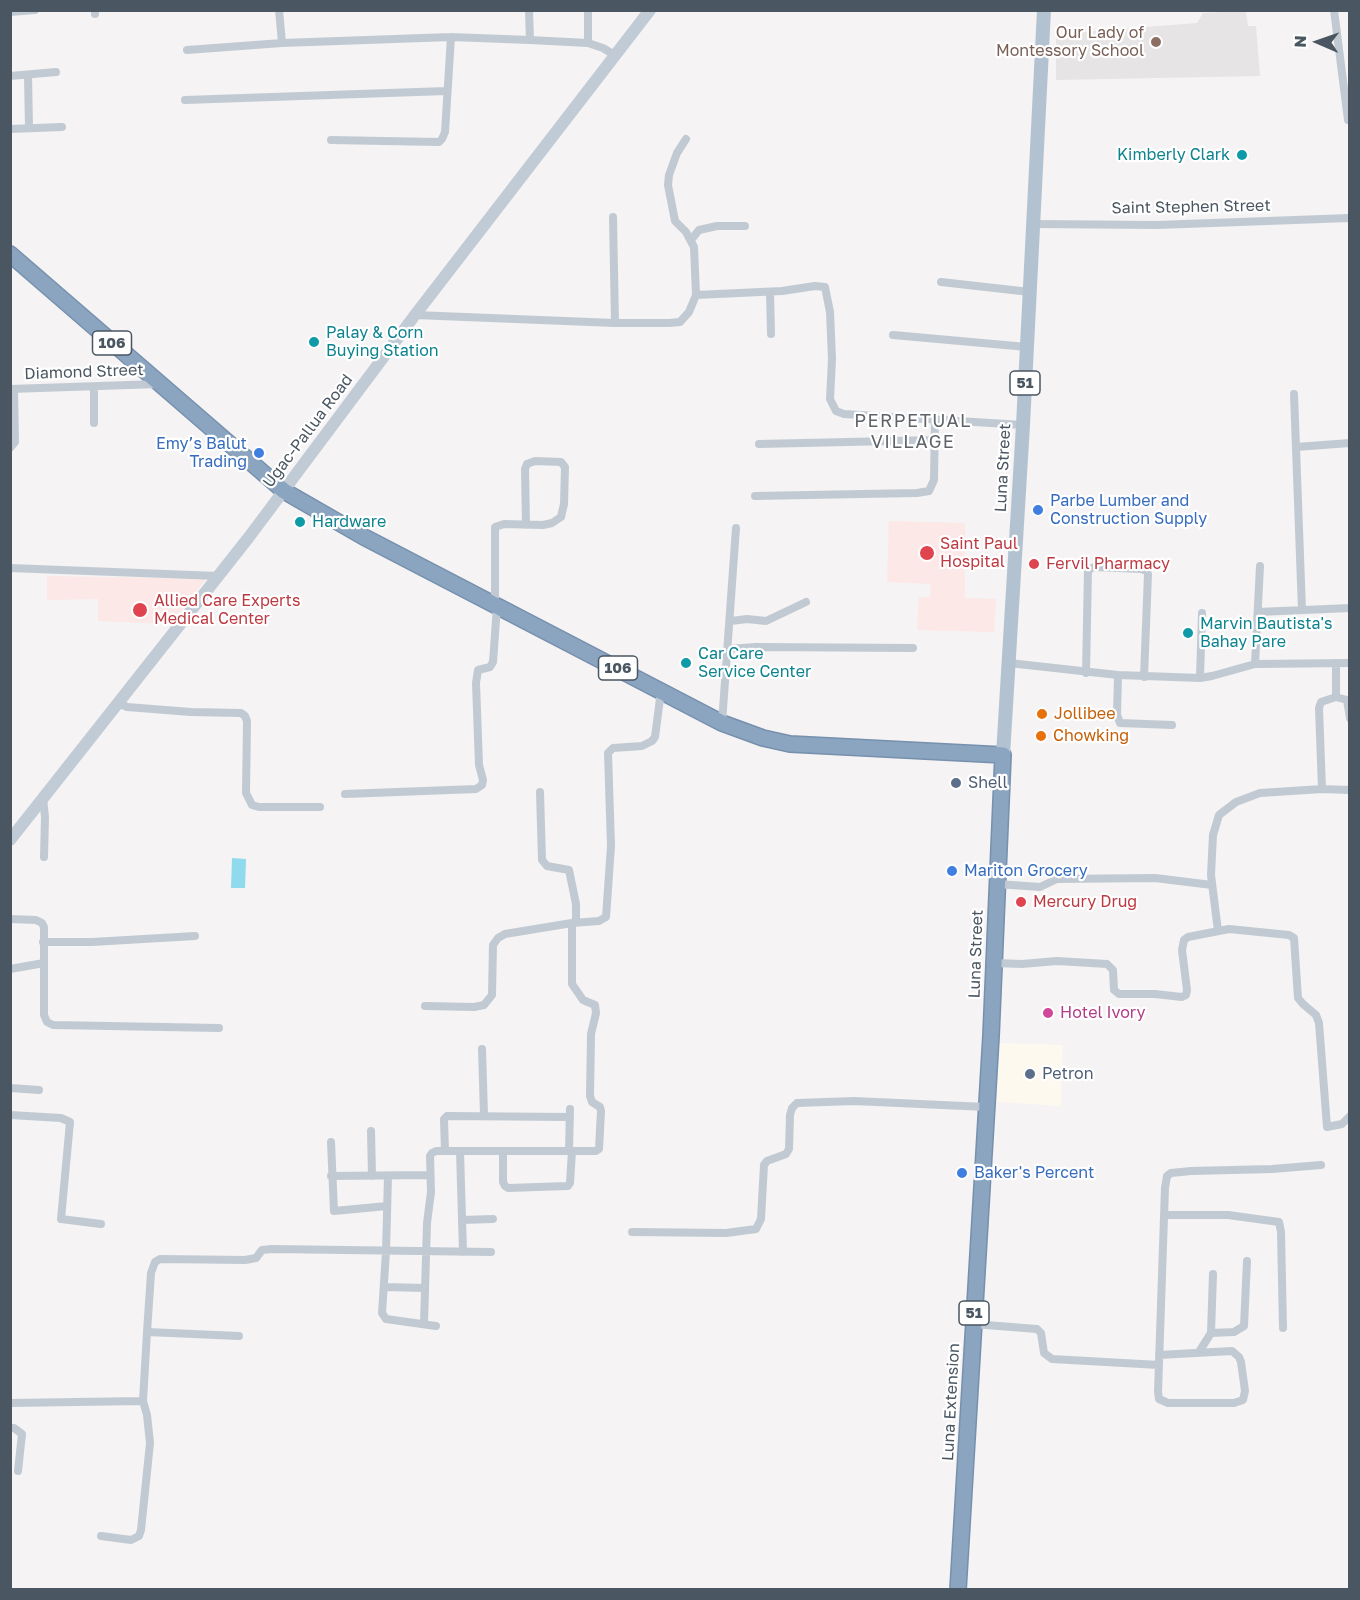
<!DOCTYPE html>
<meta charset="utf-8">
<style>
body{margin:0}
#map{position:relative;width:1360px;height:1600px;overflow:hidden;background:#f5f3f3;font-family:"Golos Text",sans-serif}
canvas{display:block}
.frame{position:absolute;inset:0;border:12px solid #4a5661;pointer-events:none}
.north{position:absolute;left:1288px;top:12px;width:60px;height:60px;-webkit-text-stroke:4px #fff;paint-order:stroke;rotate:272deg;font-size:16px;font-weight:700;line-height:24px;text-align:center;color:#4a5661}
.north::after{content:'';display:block;margin:auto;width:21px;height:27px;background:#4a5661;clip-path:polygon(50% 0,100% 100%,50% 72%,0 100%)}
</style>
<div id="map">
<canvas width="1360" height="1600"></canvas>
<div class="frame"></div>
<div class="north">N</div>
</div>
<script>
const ctx = document.querySelector('canvas').getContext('2d');
ctx.lineJoin = 'round';
function paint(path, color) { ctx.fillStyle = color; ctx.fill(path, 'evenodd'); }
const toPath = rows => new Path2D(rows.map(r => 'M' + r).join(''));
function stroke(path, color, width, dash) { ctx.strokeStyle = color; ctx.lineWidth = width; ctx.lineCap = dash ? 'butt' : 'round'; ctx.setLineDash(dash || []); ctx.stroke(path); }
function label(font, color, halo, rows, align = 'center') {
  ctx.font = font + ' "Golos Text",sans-serif'; ctx.lineWidth = 4.5; ctx.setLineDash([]); ctx.textBaseline = 'middle'; ctx.strokeStyle = halo; ctx.fillStyle = color; for (const [text, x, y, turn = 0] of rows) {
    ctx.save(); ctx.translate(x, y); ctx.rotate((+turn || 0) * Math.PI / 180); ctx.textAlign = isNaN(turn) ? turn : align; if (halo) ctx.strokeText(text, 0, 0); ctx.fillText(text, 0, 0); ctx.restore();
  }
}
const commercial = toPath([
 [999,1043,1063,1045,1061,1106,997,1102]
]);
const education = toPath([
 [1243,11,1246,12,1248,26,1256,26,1260,76,1056,80,1056,34,1197,23,1203,13]
]);
const medical = toPath([
 [889,521,965,523,965,598,996,599,994,632,917,630,919,597,930,597,931,584,887,582],
 [47,576,206,579,172,624,98,621,98,599,47,600]
]);
const water = toPath([
 [232,858,246,859,245,888,231,888]
]);
const street = toPath([
 [95,10,95,14],
 [279,10,282,43,451,37,530,40,588,43,603,48,616,56],
 [529,10,530,40],
 [588,10,588,43],
 [1334,10,1348,120],
 [10,12,35,10],
 [187,50,282,43],
 [28,75,29,128],
 [10,76,56,72],
 [185,100,446,91],
 [10,129,62,127],
 [331,140,439,142,442,139,445,132,451,37],
 [613,217,615,323],
 [1033,224,1157,225,1350,218],
 [691,240,699,230,717,226,745,226],
 [941,282,1030,292],
 [770,292,771,334],
 [696,295,782,291,815,286,825,287,830,312,832,359,830,399,836,411,844,414,1023,425],
 [415,315,615,323,669,323,680,322,689,312,696,295,694,247,686,232,675,221,668,185,669,175,677,153,686,139],
 [893,335,1027,347],
 [10,389,159,384],
 [1294,394,1302,610],
 [94,423,94,387],
 [759,444,935,440],
 [1296,447,1350,443],
 [10,448,15,442,14,389],
 [755,496,917,493,929,491,934,480,935,418],
 [10,568,218,576],
 [495,605,495,527,504,524,543,525,552,523,561,517,564,504,565,467,561,462,535,461,527,464,525,469,526,525],
 [1258,612,1350,608],
 [731,621,747,619,766,621,806,602],
 [728,649,756,647,913,648],
 [1009,663,1118,675,1200,678,1212,676,1255,664,1350,663],
 [1255,664,1260,566],
 [1086,673,1088,570,1094,567,1141,569,1147,571,1148,574,1144,677],
 [1118,675,1117,715,1120,723,1172,725],
 [1200,678,1202,613],
 [1336,697,1347,700,1350,718],
 [118,703,127,707,191,712,241,713,245,716,247,721,246,793,252,805,259,807,320,807],
 [722,723,736,528],
 [1322,789,1319,708,1321,702,1336,697,1336,663],
 [540,792,542,860,547,866,569,870,576,904,576,922],
 [345,794,476,789,482,785,483,780,479,765,476,683,478,670,490,667,493,662,497,606],
 [43,798,45,817,44,857],
 [997,884,1040,887,1057,879,1155,878,1212,885],
 [10,919,36,920,42,923,44,927,44,1015,47,1022,53,1025,219,1028],
 [1218,931,1211,875,1213,835,1219,815,1236,802,1260,793,1322,789,1350,790],
 [43,942,92,942,195,936],
 [994,963,1022,964,1057,961,1107,964,1113,970,1114,990,1119,994,1155,994,1182,997,1186,995,1187,990,1182,950,1184,940,1188,937,1229,929,1289,935,1294,938,1298,998,1303,1004,1316,1015,1319,1023,1327,1127,1342,1124,1350,1116],
 [10,969,44,963],
 [425,1006,474,1007,484,1005,492,995,493,945,498,938,505,934,572,923],
 [482,1049,484,1115],
 [10,1088,39,1090],
 [10,1115,61,1118,70,1122,61,1219,101,1224],
 [371,1131,372,1176],
 [331,1142,334,1211,387,1206],
 [445,1151,444,1119,447,1116,570,1117],
 [460,1151,463,1252],
 [503,1151,503,1182,505,1186,508,1188,568,1186,570,1183,572,1151],
 [569,1151,570,1109],
 [331,1176,430,1175],
 [388,1176,386,1252,382,1313,386,1319,436,1326],
 [1165,1215,1228,1215,1279,1222,1281,1232,1283,1328],
 [462,1220,493,1219],
 [632,1232,726,1233,756,1229,761,1219,764,1165,767,1161,786,1154,789,1149,790,1115,792,1108,797,1103,854,1101,986,1107],
 [384,1287,425,1288],
 [424,1324,427,1223,431,1192,430,1156,432,1153,436,1151,596,1151,599,1149,601,1111,600,1107,592,1102,590,1096,591,1034,596,1013,595,1005,583,1000,572,984,572,923,599,921,606,917,611,846,608,753,613,748,642,746,652,741,655,737,661,691],
 [973,1324,1037,1329,1041,1333,1044,1353,1052,1359,1159,1365],
 [147,1332,151,1273,155,1262,160,1259,245,1260,256,1258,262,1250,272,1249,491,1252],
 [1211,1333,1234,1332,1244,1326,1247,1261],
 [1199,1352,1211,1333,1213,1274],
 [1159,1355,1232,1351,1239,1357,1241,1362,1245,1391,1243,1400,1234,1403,1168,1403,1159,1399,1158,1392,1165,1188,1167,1176,1171,1173,1191,1171,1272,1169,1321,1165],
 [10,1403,143,1401],
 [10,1428,14,1428,22,1434,18,1471],
 [101,1536,131,1540,139,1536,141,1530,150,1443,147,1415,143,1401,147,1332,239,1336]
]);
const secondary = toPath([
 [10,840,249,537,415,315,650,10]
]);
const primary = toPath([
 [1003,755,1023,425,1044,10]
]);
const highway = toPath([
 [10,254,284,491,364,537,722,723,763,738,790,744,1003,755,991,1036,958,1590]
]);
const markers = [
 [1156,42,6,"#8d6e63"],
 [1242,155,6,"#0f9aa8"],
 [314,342,6,"#0f9aa8"],
 [259,453,6,"#3f7fe0"],
 [1038,510,6,"#3f7fe0"],
 [300,522,6,"#0f9aa8"],
 [927,553,8,"#e0444e"],
 [1034,564,6,"#e0444e"],
 [140,610,8,"#e0444e"],
 [1188,633,6,"#0f9aa8"],
 [686,663,6,"#0f9aa8"],
 [1042,714,6,"#e8710a"],
 [1041,736,6,"#e8710a"],
 [956,783,6,"#5c6f8a"],
 [952,871,6,"#3f7fe0"],
 [1021,902,6,"#e0444e"],
 [1048,1013,6,"#d1479c"],
 [1030,1074,6,"#5c6f8a"],
 [962,1173,6,"#3f7fe0"]
];
const shields = [
 [112,343,39],
 [1025,383,30],
 [618,668,39],
 [974,1313,30]
];
const shieldNames = [
 ["106",112,343],
 ["51",1025,383],
 ["106",618,668],
 ["51",974,1313]
];
const educationNames = [
 ["Our Lady of",1144,33],
 ["Montessory School",1144,51]
];
const cultureNames = [
 ["Kimberly Clark",1230,155,"right"],
 ["Palay & Corn",326,333],
 ["Buying Station",326,351],
 ["Hardware",312,522],
 ["Marvin Bautista's",1200,624],
 ["Bahay Pare",1200,642],
 ["Car Care",698,654],
 ["Service Center",698,672]
];
const streetNames = [
 ["Saint Stephen Street",1191,207,-1],
 ["Diamond Street",84,372,-2],
 ["Ugac-Pallua Road",308,431,-53],
 ["Luna Street",1003,468,-87],
 ["Luna Street",976,954,-88],
 ["Luna Extension",951,1402,-87]
];
const shopNames = [
 ["Emy’s Balut",247,444,"right"],
 ["Trading",247,462,"right"],
 ["Parbe Lumber and",1050,501],
 ["Construction Supply",1050,519],
 ["Mariton Grocery",964,871],
 ["Baker's Percent",974,1173]
];
const healthNames = [
 ["Saint Paul",940,544],
 ["Hospital",940,562],
 ["Fervil Pharmacy",1046,564],
 ["Allied Care Experts",154,601],
 ["Medical Center",154,619],
 ["Mercury Drug",1033,902]
];
const foodNames = [
 ["Jollibee",1054,714],
 ["Chowking",1053,736]
];
const serviceNames = [
 ["Shell",968,783],
 ["Petron",1042,1074]
];
const hotelNames = [
 ["Hotel Ivory",1060,1013]
];
const neighbourhoodNames = [
 ["PERPETUAL",913,421],
 ["VILLAGE",913,442]
];
paint(commercial, '#fdf9ef');
paint(education, '#e6e4e5');
paint(medical, '#fce8e6');
paint(water, '#90daee');
stroke(highway, '#7690ad', 18);
stroke(street, '#c1cad2', 8);
stroke(secondary, '#c1cbd6', 12);
stroke(primary, '#b3c2d1', 14);
stroke(highway, '#8ba5c1', 15);
for (const [x, y, r, color] of markers) { const dot = new Path2D(); dot.arc(x, y, r, 0, 2 * Math.PI); ctx.fillStyle = color; ctx.fill(dot); stroke(dot, '#fff', 2); }
for (const [x, y, w] of shields) { const box = new Path2D(); box.roundRect(x - w / 2, y - 12, w, 24, 4.5); ctx.fillStyle = '#fff'; ctx.fill(box); stroke(box, '#4a5661', 1.5); }
label('bold 15px', '#4a5661', null, shieldNames);
label('16px', '#785e54', '#fff', educationNames, 'right');
label('16px', '#0d838f', '#fff', cultureNames, 'left');
label('16px', '#4a5661', '#fff', streetNames);
label('16px', '#366cbe', '#fff', shopNames, 'left');
label('16px', '#be3a42', '#fff', healthNames, 'left');
label('16px', '#c56008', '#fff', foodNames, 'left');
label('16px', '#4e5e75', '#fff', serviceNames, 'left');
label('16px', '#b23c85', '#fff', hotelNames, 'left');
ctx.letterSpacing = '1.5px';
label('18px', '#5f6368', '#fff', neighbourhoodNames);
ctx.letterSpacing = '0px';
</script>
